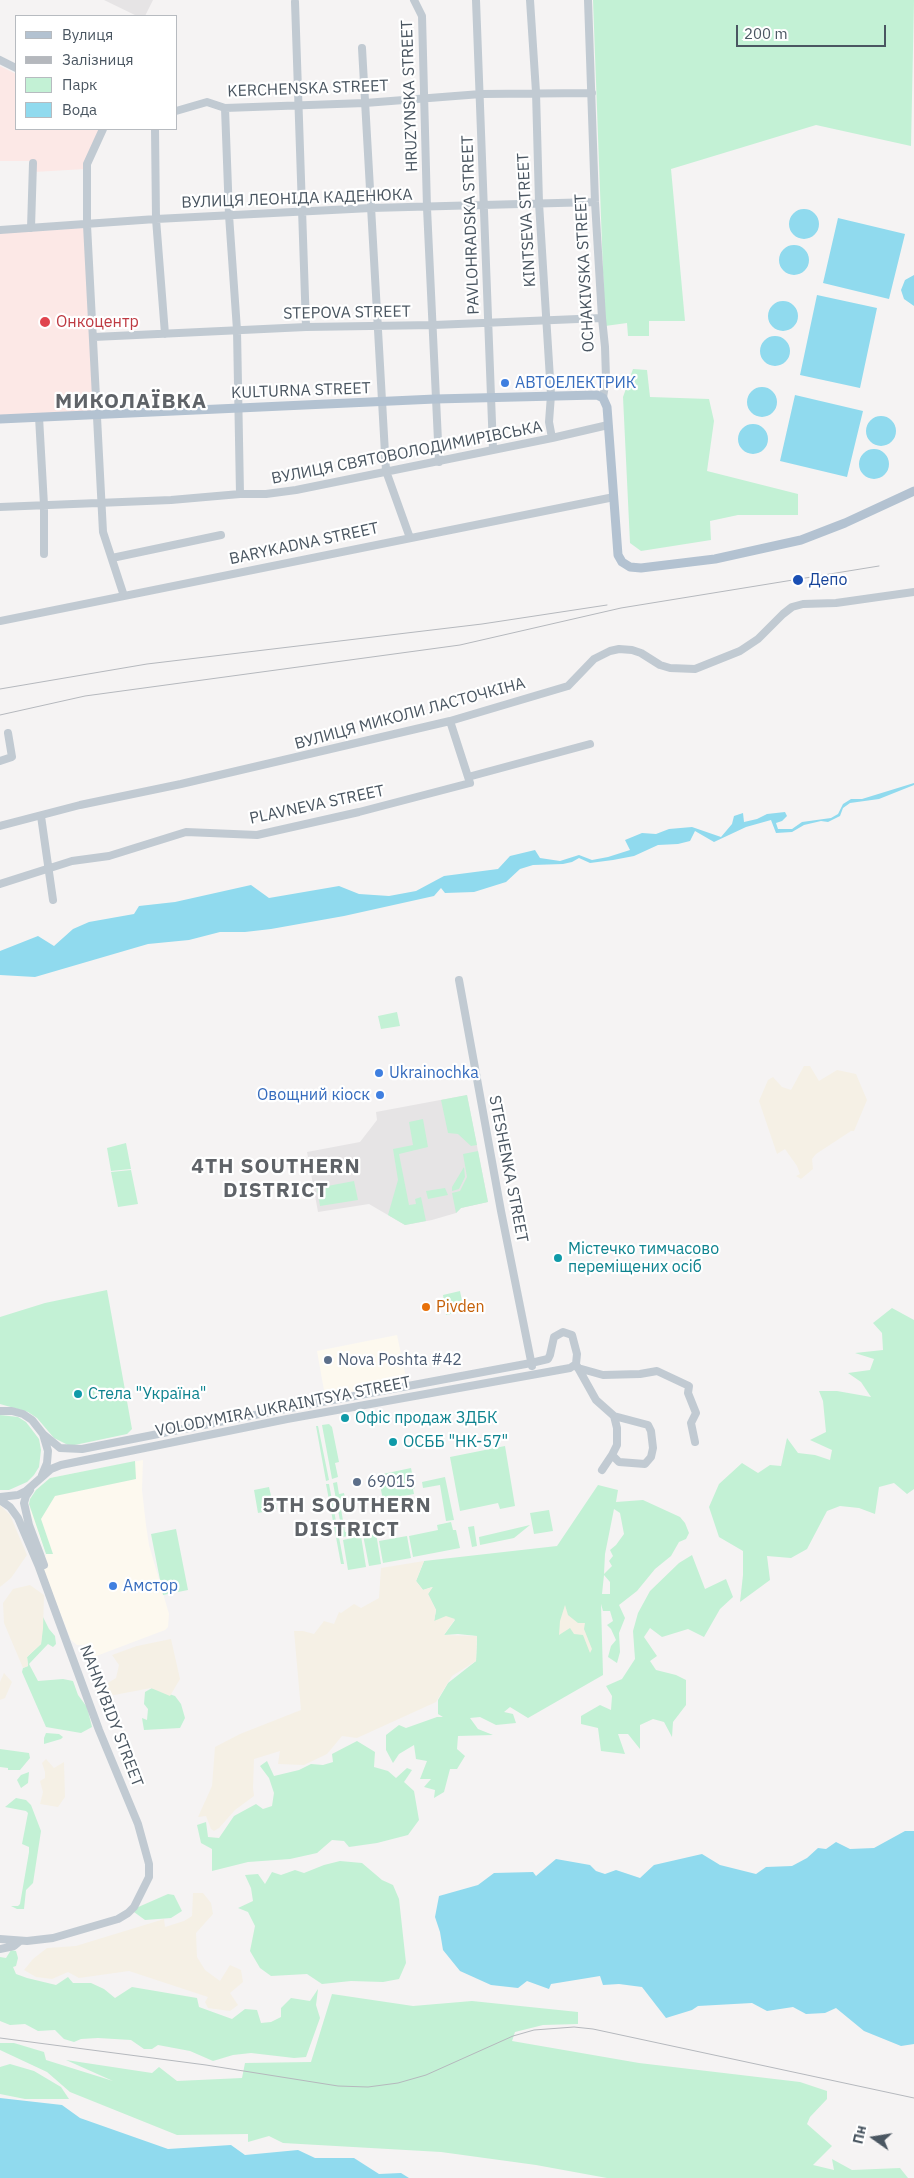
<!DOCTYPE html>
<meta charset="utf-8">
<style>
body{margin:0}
#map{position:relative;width:914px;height:2178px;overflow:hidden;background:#f5f3f3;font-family:"IBM Plex Sans",sans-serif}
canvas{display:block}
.legend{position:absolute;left:15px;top:15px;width:162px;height:115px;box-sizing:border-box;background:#fff;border:1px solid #b7bbc0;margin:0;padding:6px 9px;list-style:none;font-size:15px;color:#4a5661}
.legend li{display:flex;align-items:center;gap:10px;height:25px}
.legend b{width:25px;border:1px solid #b7bbc0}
.north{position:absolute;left:849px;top:2113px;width:50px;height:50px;-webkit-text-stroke:4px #fff;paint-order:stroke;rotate:283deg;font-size:14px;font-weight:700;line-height:20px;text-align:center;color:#4a5661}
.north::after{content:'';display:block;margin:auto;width:18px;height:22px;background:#4a5661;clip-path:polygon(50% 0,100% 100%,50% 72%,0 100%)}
.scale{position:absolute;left:736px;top:25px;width:150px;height:22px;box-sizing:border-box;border:2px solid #4a5661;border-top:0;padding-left:6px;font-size:15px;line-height:18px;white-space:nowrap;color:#4a5661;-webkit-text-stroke:4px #fff;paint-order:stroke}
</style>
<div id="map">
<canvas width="914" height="2178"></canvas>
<ul class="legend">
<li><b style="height:6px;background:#b3c2d1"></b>Вулиця</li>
<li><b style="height:6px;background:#b5b8bd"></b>Залізниця</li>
<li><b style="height:14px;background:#c3f1d5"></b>Парк</li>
<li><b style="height:14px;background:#90daee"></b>Вода</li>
</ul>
<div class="north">Пн</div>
<div class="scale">200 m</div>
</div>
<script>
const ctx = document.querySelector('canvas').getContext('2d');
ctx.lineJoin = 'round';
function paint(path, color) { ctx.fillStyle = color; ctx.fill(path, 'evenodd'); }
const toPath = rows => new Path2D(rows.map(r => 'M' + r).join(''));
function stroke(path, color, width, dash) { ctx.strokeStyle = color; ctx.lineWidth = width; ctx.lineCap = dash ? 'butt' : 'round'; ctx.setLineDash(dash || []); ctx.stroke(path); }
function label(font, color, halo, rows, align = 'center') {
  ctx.font = font + ' "IBM Plex Sans",sans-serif'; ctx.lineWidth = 4.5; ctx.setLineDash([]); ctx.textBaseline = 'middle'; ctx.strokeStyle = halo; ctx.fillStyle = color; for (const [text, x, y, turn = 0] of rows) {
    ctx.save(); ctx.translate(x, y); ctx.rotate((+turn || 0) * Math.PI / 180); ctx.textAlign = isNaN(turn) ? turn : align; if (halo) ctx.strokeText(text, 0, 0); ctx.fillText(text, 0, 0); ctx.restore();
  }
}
const commercial = toPath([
 [397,1335,407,1382,325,1396,317,1351],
 [143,1460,142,1490,146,1525,149,1545,169,1614,168,1627,165,1630,91,1658,86,1645,77,1645,71,1640,43,1569,46,1554,31,1514,30,1499,50,1478]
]);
const education = toPath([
 [104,0,153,0,145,16,137,16],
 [467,1095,488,1202,461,1208,456,1213,432,1220,405,1225,369,1204,318,1212,307,1152,360,1142,377,1120,376,1112]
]);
const medical = toPath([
 [0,66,16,74,16,129,102,129,85,169,34,172,34,161,0,161],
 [84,228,94,411,0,416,0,233]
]);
const green = toPath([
 [593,0,914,0,911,146,816,125,671,169,685,321,649,321,649,336,628,336,627,323,605,326],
 [633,369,647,370,650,397,709,399,714,421,707,471,798,494,798,515,738,515,710,521,711,540,641,551,630,543,623,397],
 [397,1012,400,1026,381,1029,378,1016],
 [467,1095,477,1145,471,1146,458,1134,448,1133,441,1100],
 [423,1119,428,1147,399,1154,409,1205,416,1204,415,1199,421,1197,426,1221,405,1225,388,1215,398,1180,393,1149,413,1145,409,1122],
 [126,1143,131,1169,111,1171,107,1148],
 [478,1151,488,1202,461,1208,456,1213,452,1193,460,1191,467,1177,463,1154],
 [464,1167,465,1177,459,1189,452,1191,452,1187],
 [131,1170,138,1204,118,1207,111,1172],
 [354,1181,358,1200,320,1206,317,1188],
 [445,1188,448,1195,428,1199,426,1191],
 [107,1290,132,1429,127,1434,70,1446,54,1438,37,1418,28,1412,0,1404,0,1317,45,1303],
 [460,1291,464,1311,446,1315,443,1295],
 [892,1308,914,1320,914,1489,907,1494,894,1483,879,1487,875,1514,859,1508,840,1506,827,1511,807,1549,791,1558,767,1556,770,1580,740,1602,743,1575,743,1551,719,1537,709,1507,719,1484,742,1463,758,1473,770,1465,781,1466,787,1438,798,1453,815,1455,830,1460,832,1450,810,1440,826,1432,823,1401,819,1391,837,1391,871,1397,861,1382,848,1373,870,1370,874,1359,855,1353,883,1350,882,1333,873,1323],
 [0,1415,18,1417,26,1422,39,1439,41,1450,39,1467,34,1475,27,1482,9,1490,0,1490],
 [329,1424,332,1427,339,1462,335,1463,338,1477,332,1479,322,1425],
 [316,1426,318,1426,329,1480,326,1481],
 [505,1446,515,1506,500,1509,498,1503,460,1511,450,1457],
 [135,1461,136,1479,55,1496,41,1519,53,1554,46,1554,29,1504,30,1499,36,1490,50,1478],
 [411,1468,415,1488,413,1489,414,1494,383,1500,378,1475],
 [445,1477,454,1520,446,1521,440,1485,423,1488,422,1482],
 [337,1482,339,1494,344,1493,347,1508,341,1509,345,1532,352,1531,353,1535,343,1537,333,1483],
 [326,1484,329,1484,344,1564,341,1564],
 [598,1485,618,1490,616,1502,643,1500,680,1517,685,1523,689,1533,686,1539,679,1542,671,1556,655,1569,637,1591,619,1605,625,1618,619,1633,620,1652,617,1663,608,1657,611,1646,616,1640,611,1629,607,1625,613,1621,610,1611,603,1611,601,1604,603,1675,528,1718,510,1707,504,1712,513,1714,516,1723,496,1725,480,1717,470,1718,478,1729,493,1735,458,1736,457,1749,465,1756,457,1769,450,1769,444,1792,434,1798,435,1790,424,1787,431,1779,420,1779,427,1761,416,1759,414,1745,399,1754,393,1763,386,1750,386,1735,399,1725,406,1728,437,1717,443,1717,438,1714,438,1700,448,1683,476,1661,477,1636,458,1634,444,1635,455,1620,434,1622,436,1610,428,1594,432,1587,423,1590,416,1581,424,1561,557,1546],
 [614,1509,620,1513,624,1534,616,1545,610,1550,613,1556,609,1561,612,1566,604,1574,605,1554],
 [604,1575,610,1582,610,1594,602,1594],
 [269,1487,272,1500,275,1500,277,1509,258,1513,254,1490],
 [549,1510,553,1531,534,1534,530,1513],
 [451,1522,453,1530,456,1530,460,1548,413,1557,409,1536,438,1530,437,1525],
 [530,1525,514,1538,480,1545,479,1537],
 [474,1526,477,1546,472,1547,468,1527],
 [176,1529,188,1590,163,1595,151,1534],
 [376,1533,381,1564,369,1566,363,1535],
 [361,1536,366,1567,348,1570,343,1540],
 [407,1536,411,1558,383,1563,379,1541],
 [692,1555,705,1589,726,1579,733,1597,720,1609,704,1637,688,1629,662,1637,650,1628,644,1637,657,1656,650,1661,656,1670,676,1675,686,1680,686,1705,673,1722,672,1737,664,1722,653,1719,640,1725,640,1749,628,1734,618,1734,625,1754,601,1751,598,1728,581,1724,581,1716,600,1705,611,1710,612,1696,606,1686,622,1679,635,1659,633,1631,638,1613,650,1591,679,1563],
 [43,1617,49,1629,55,1636,56,1644,53,1647,48,1644,29,1664,38,1681,63,1679,73,1681,78,1695,87,1707,92,1727,81,1733,46,1727,22,1672,23,1668,28,1666,27,1657,41,1644],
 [152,1688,175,1696,181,1704,185,1718,180,1728,144,1730,142,1718,147,1720,148,1709,144,1704,145,1692],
 [46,1733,59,1734,63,1737,61,1739,44,1744,44,1738],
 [357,1741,375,1752,374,1767,388,1771,396,1778,407,1768,412,1770,404,1782,414,1791,419,1820,408,1835,377,1843,349,1847,344,1841,332,1840,317,1853,290,1859,248,1862,212,1871,212,1849,201,1843,197,1825,206,1822,208,1837,219,1838,234,1816,256,1804,263,1809,272,1806,274,1793,269,1778,260,1766,267,1761,274,1776,299,1770,311,1764,323,1765,333,1762,332,1754],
 [0,1749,29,1753,30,1758,20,1770,8,1770,8,1768,0,1767],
 [29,1772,28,1783,21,1788,17,1780,21,1775],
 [16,1798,26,1800,31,1805,41,1831,33,1883,26,1890,24,1909,17,1909,11,1906,18,1906,20,1904,29,1852,29,1847,22,1844,28,1813,26,1811,5,1807],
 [340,1861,362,1863,382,1880,393,1885,399,1899,406,1963,399,1979,383,1982,351,1981,322,1984,307,1974,271,1976,260,1968,250,1951,255,1926,248,1912,238,1908,253,1901,251,1888,245,1875,258,1874,265,1884,272,1872,281,1875,295,1870,304,1873,324,1865],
 [168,1894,174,1895,182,1911,171,1918,145,1920,134,1912,136,1908],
 [11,1950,16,1951,18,1958,16,1966,13,1967,16,1974,27,1978,56,1985,68,1977,73,1983,91,1983,104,1989,115,1998,132,1987,197,1998,199,2007,232,2019,245,2009,257,2010,261,2023,271,2022,281,2017,281,2008,291,1998,310,2001,318,1989,316,2005,320,2018,306,2057,294,2058,251,2053,233,2055,213,2061,190,2051,158,2045,152,2049,144,2049,131,2040,98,2038,81,2039,74,2042,64,2039,55,2030,38,2031,25,2024,10,2025,0,2021,0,1957,6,1958],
 [332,1994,413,2006,472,2001,578,2012,578,2024,543,2025,515,2032,512,2041,639,2063,800,2082,827,2091,827,2099,810,2117,807,2124,832,2146,813,2165,834,2170,832,2159,852,2170,900,2168,908,2178,607,2178,536,2165,441,2152,283,2143,269,2136,248,2142,248,2134,177,2135,70,2092,47,2072,0,2050,0,2043,14,2043,44,2052,46,2060,113,2081,66,2060,152,2073,159,2067,177,2081,242,2078,245,2063,311,2062],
 [10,2064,34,2071,61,2087,69,2099,25,2099,0,2094,0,2067]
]);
const sand = toPath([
 [804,1066,810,1066,819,1081,837,1070,856,1074,867,1100,854,1131,851,1131,816,1154,812,1159,813,1169,801,1179,796,1176,800,1174,797,1166,785,1149,777,1154,759,1101,768,1080,773,1077,782,1087,791,1090],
 [0,1505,10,1515,27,1555,11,1578,0,1587],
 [424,1561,416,1581,423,1590,433,1587,428,1594,436,1610,434,1621,446,1616,455,1619,444,1635,477,1636,476,1661,452,1676,436,1702,357,1738,342,1736,327,1754,304,1765,278,1764,280,1751,254,1759,253,1788,254,1796,235,1810,219,1828,214,1831,211,1829,206,1816,198,1817,212,1786,215,1747,240,1734,301,1710,294,1631,303,1631,314,1634,324,1621,334,1624,339,1612,341,1613,354,1604,361,1608,379,1598,381,1568],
 [30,1585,44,1595,43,1629,41,1644,27,1657,28,1666,23,1668,4,1623,3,1603,13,1589],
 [565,1605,568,1615,578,1623,585,1623,584,1629,592,1649,590,1653,583,1635,574,1634,570,1628,559,1635,560,1621],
 [171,1639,180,1679,170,1696,151,1688,109,1696,96,1690,116,1678,119,1665,112,1655,137,1646],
 [4,1673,12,1682,5,1698,0,1700,0,1682],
 [46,1759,54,1768,64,1762,65,1797,58,1807,40,1804,43,1792,40,1781,45,1778,45,1772,42,1763],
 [193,1893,203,1893,211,1903,213,1914,196,1933,197,1957,205,1970,220,1981,230,1965,241,1970,243,1982,230,1993,238,2005,230,2011,208,2008,205,2002,208,1997,129,1971,79,1978,68,1972,52,1979,36,1977,24,1970,33,1959,47,1948,76,1946,164,1919,165,1927,184,1921,192,1916]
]);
const water = toPath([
 '789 224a15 15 0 1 1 30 0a15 15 0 1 1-30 0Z',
 [838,218,905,234,889,299,823,283],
 '779 260a15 15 0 1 1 30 0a15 15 0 1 1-30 0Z',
 [914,275,914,306,904,299,901,290,905,280],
 [817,295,877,308,860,388,800,375],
 '768 316a15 15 0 1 1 30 0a15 15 0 1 1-30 0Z',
 '760 351a15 15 0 1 1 30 0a15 15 0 1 1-30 0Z',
 '747 402a15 15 0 1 1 30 0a15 15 0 1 1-30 0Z',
 [795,395,863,411,847,477,780,461],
 '866 431a15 15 0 1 1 30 0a15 15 0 1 1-30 0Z',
 '738 439a15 15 0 1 1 30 0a15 15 0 1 1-30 0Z',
 '859 464a15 15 0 1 1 30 0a15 15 0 1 1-30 0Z',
 [914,783,914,785,879,799,850,803,843,808,840,816,828,822,821,821,804,825,792,832,776,833,771,820,746,827,714,842,695,831,690,841,678,844,658,845,634,856,613,860,590,863,579,858,572,862,563,864,533,865,520,869,506,882,474,892,445,893,441,888,434,896,344,916,271,929,245,932,220,932,189,940,148,944,35,977,0,975,0,951,38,936,54,946,73,929,89,922,134,914,139,906,175,902,251,885,269,898,339,886,359,894,389,896,416,891,444,876,498,869,510,856,535,850,540,858,560,861,579,855,592,860,608,857,630,850,625,840,642,833,656,834,669,829,692,827,721,837,732,824,734,816,743,813,744,822,757,819,767,814,785,812,787,816,782,821,776,823,778,829,792,829,802,822,831,818,838,814,843,804,851,799,862,799],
 [905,1831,914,1831,914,2044,901,2046,864,2031,836,2008,825,2013,806,2014,793,2007,767,2011,752,2003,698,2006,692,2010,666,2018,642,1987,619,1984,603,1985,600,1976,551,1984,549,1989,527,1981,518,1988,491,1985,460,1971,443,1950,440,1932,435,1917,439,1896,478,1885,494,1873,533,1872,536,1876,556,1859,590,1865,596,1871,605,1874,616,1870,640,1878,654,1865,702,1854,720,1865,756,1874,766,1867,792,1866,807,1858,818,1848,826,1849,836,1842,850,1849,874,1848],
 [0,2098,62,2105,80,2118,168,2149,231,2145,245,2155,298,2150,315,2158,354,2158,379,2174,401,2173,409,2178,0,2178]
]);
const minor = toPath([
 [414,0,422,16,427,208,439,462],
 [476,0,493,449],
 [530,0,536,92,539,203,551,395,549,422,552,438],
 [588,0,595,202,602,318,605,347,606,378,603,398],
 [295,2,306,327],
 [362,48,386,471,410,538],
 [0,60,16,68],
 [225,108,229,215,237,330,240,494],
 [176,111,207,102,225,108,365,103,481,94,592,93],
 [103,129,87,164,87,225,103,532,124,596],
 [155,129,156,219,165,334],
 [31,228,33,163],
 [0,230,156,219,371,208,595,202],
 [94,337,306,327,434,325,602,318],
 [39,417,44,505,44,554],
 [0,507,171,500,240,494,266,494,296,490,552,438,608,425],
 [112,558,221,535],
 [0,621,614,497],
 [0,761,12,757,8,733],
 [468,777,590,744],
 [41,816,53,900],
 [0,826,80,805,181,784,450,721,568,686,594,659,610,651,619,649,632,650,641,653,660,665,670,668,695,669,740,651,758,639,783,614,792,607,803,604,836,603,914,592],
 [0,884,72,861,109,856,186,832,257,835,359,812,470,783,450,721],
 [459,980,501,1211,532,1366],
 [577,1366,596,1400,614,1416],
 [578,1368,603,1375,640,1374,657,1371,689,1386,688,1393,696,1413,691,1423,695,1442],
 [0,1411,12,1411,23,1414,32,1420,43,1434,48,1451,47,1463,42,1475],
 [602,1470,612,1455,619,1462,645,1464,651,1457,653,1448,651,1431,648,1425,614,1416,617,1428,617,1445,612,1455],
 [0,1497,18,1495,26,1491,51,1469,61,1465,287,1419,570,1368,576,1364,577,1354,572,1335,563,1332,554,1337,550,1355,548,1359,531,1363,285,1409,82,1449,60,1448,43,1434],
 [0,1500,10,1507,18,1518,39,1567],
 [0,1939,27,1941,53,1938,118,1919,128,1913,134,1907,149,1877,149,1864,138,1824,99,1730,39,1567,44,1565,29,1525,24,1503,26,1496,30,1490],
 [0,1949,14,1946,20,1941]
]);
const major = toPath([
 [0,419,435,399,597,395,603,398,607,407,618,555,622,562,630,567,641,568,715,559,801,540,845,523,914,491]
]);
const rail = toPath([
 [0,689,147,664,482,624,607,605],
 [0,715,85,696,460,645,621,608,879,566],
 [0,2038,206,2065,338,2086,368,2087,398,2083,426,2075,513,2036,534,2030,574,2027,593,2029,914,2098]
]);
const markers = [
 [45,322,6,"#e0444e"],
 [505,383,5,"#3f7fe0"],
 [798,580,6,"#1a4fb4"],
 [379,1073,5,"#3f7fe0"],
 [380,1095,5,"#3f7fe0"],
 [558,1258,5,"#0f9aa8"],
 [426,1307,5,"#e8710a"],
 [328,1360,5,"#5c6f8a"],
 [78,1394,5,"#0f9aa8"],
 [345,1418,5,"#0f9aa8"],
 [393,1442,5,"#0f9aa8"],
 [357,1482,5,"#5c6f8a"],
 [113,1586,5,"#3f7fe0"]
];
const streetNames = [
 ["KERCHENSKA STREET",308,89,-2],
 ["HRUZYNSKA STREET",410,96,-92],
 ["ВУЛИЦЯ ЛЕОНІДА КАДЕНЮКА",297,199,-2],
 ["KINTSEVA STREET",527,220,-93],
 ["PAVLOHRADSKA STREET",471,225,-92],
 ["OCHAKIVSKA STREET",585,273,-93],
 ["STEPOVA STREET",347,313,-1],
 ["KULTURNA STREET",301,391,-2],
 ["ВУЛИЦЯ СВЯТОВОЛОДИМИРІВСЬКА",407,453,-11],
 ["BARYKADNA STREET",304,544,-12],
 ["ВУЛИЦЯ МИКОЛИ ЛАСТОЧКІНА",410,714,-15],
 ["PLAVNEVA STREET",317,805,-12],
 ["STESHENKA STREET",508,1169,79],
 ["VOLODYMIRA UKRAINTSYA STREET",283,1407,-11],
 ["NAHNYBIDY STREET",111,1716,69]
];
const healthNames = [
 ["Онкоцентр",56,322]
];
const shopNames = [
 ["АВТОЕЛЕКТРИК",515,383],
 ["Ukrainochka",389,1073],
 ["Овощний кіоск",370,1095,"right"],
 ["Амстор",123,1586]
];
const transitNames = [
 ["Депо",809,580]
];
const cultureNames = [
 ["Містечко тимчасово",568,1249],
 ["переміщених осіб",568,1267],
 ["Стела \"Україна\"",88,1394],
 ["Офіс продаж ЗДБК",355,1418],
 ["ОСББ \"НК-57\"",403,1442]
];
const foodNames = [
 ["Pivden",436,1307]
];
const serviceNames = [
 ["Nova Poshta #42",338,1360],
 ["69015",367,1482]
];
const districtNames = [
 ["МИКОЛАЇВКА",131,402],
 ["4TH SOUTHERN",276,1167],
 ["DISTRICT",276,1191],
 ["5TH SOUTHERN",347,1506],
 ["DISTRICT",347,1530]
];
paint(commercial, '#fdf9ef');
paint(education, '#e6e4e5');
paint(medical, '#fce8e6');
paint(green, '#c3f1d5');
paint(sand, '#f5f0e5');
paint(water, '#90daee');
stroke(minor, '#c1cad2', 8);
stroke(major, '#b3c2d1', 9);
stroke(rail, '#b5b8bd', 1);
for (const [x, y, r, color] of markers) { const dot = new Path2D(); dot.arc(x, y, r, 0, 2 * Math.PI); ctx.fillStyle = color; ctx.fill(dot); stroke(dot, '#fff', 2); }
label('16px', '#4a5661', '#fff', streetNames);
label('16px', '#be3a42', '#fff', healthNames, 'left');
label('16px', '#366cbe', '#fff', shopNames, 'left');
label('16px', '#164399', '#fff', transitNames, 'left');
label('16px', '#0d838f', '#fff', cultureNames, 'left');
label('16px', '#c56008', '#fff', foodNames, 'left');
label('16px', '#4e5e75', '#fff', serviceNames, 'left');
ctx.letterSpacing = '1px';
label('bold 21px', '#5f6368', '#fff', districtNames);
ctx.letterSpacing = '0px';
</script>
